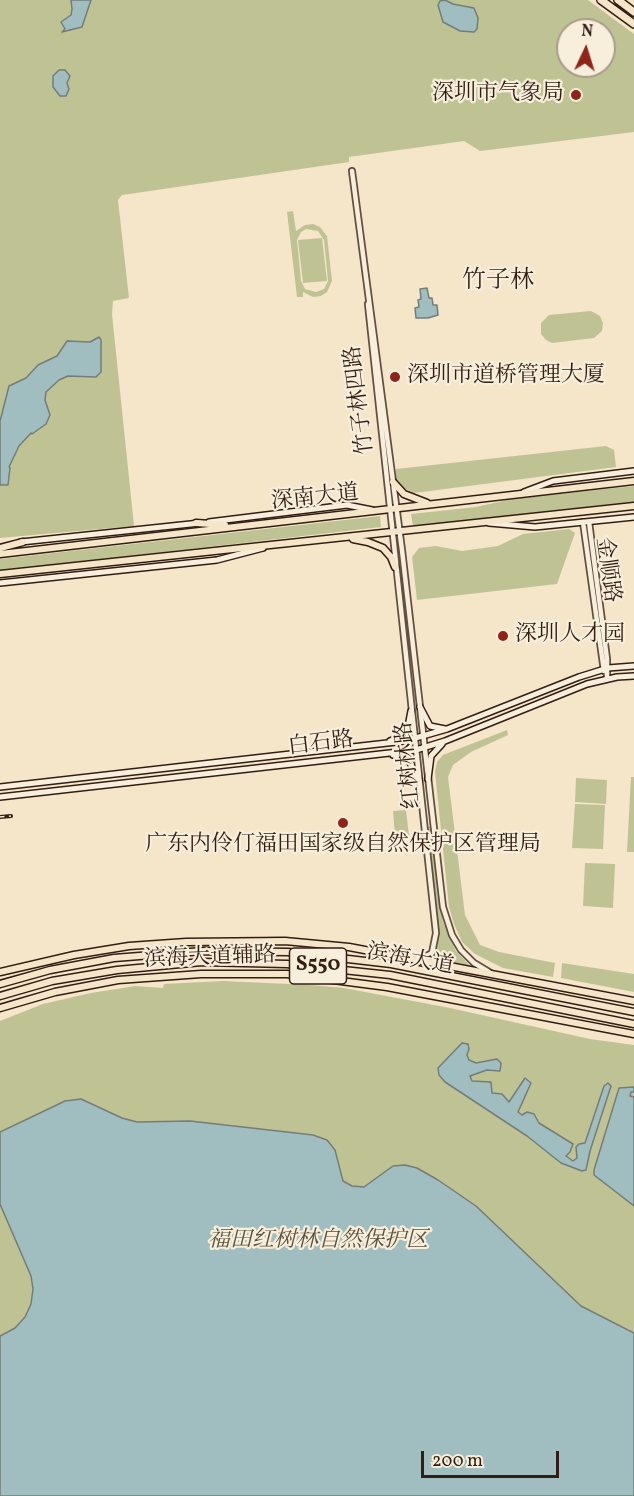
<!DOCTYPE html>
<meta charset="utf-8">
<style>
body{margin:0}
#map{position:relative;width:634px;height:1496px;overflow:hidden;background:#f5e5c9;font-family:Vollkorn,serif}
canvas{display:block}
.north{position:absolute;left:556px;top:18px;width:60px;height:60px;box-sizing:border-box;background:#f8eedc;border:2px solid #a99b8c;border-radius:50%;rotate:4deg;font-size:16px;font-weight:700;line-height:24px;text-align:center;color:#331e13}
.north::after{content:'';display:block;margin:auto;width:21px;height:27px;background:#8f2418;clip-path:polygon(50% 0,100% 100%,50% 72%,0 100%)}
.scale{position:absolute;left:421px;top:1451px;width:138px;height:27px;box-sizing:border-box;border:3px solid #331e13;border-top:0;padding-left:8px;font-size:18px;line-height:21px;white-space:nowrap;color:#331e13;-webkit-text-stroke:4px #f8eedc;paint-order:stroke}
</style>
<div id="map">
<canvas width="634" height="1496"></canvas>
<div class="north">N</div>
<div class="scale">200 m</div>
</div>
<script>
const ctx = document.querySelector('canvas').getContext('2d');
ctx.lineJoin = 'round';
function paint(path, color) { ctx.fillStyle = color; ctx.fill(path, 'evenodd'); }
const toPath = rows => new Path2D(rows.map(r => 'M' + r).join(''));
function stroke(path, color, width, dash) { ctx.strokeStyle = color; ctx.lineWidth = width; ctx.lineCap = dash ? 'butt' : 'round'; ctx.setLineDash(dash || []); ctx.stroke(path); }
function label(font, color, halo, rows, align = 'center') {
  ctx.font = font + ' Vollkorn,"Noto Serif SC",serif'; ctx.lineWidth = 4.5; ctx.setLineDash([]); ctx.textBaseline = 'middle'; ctx.strokeStyle = halo; ctx.fillStyle = color; for (const [text, x, y, turn = 0] of rows) {
    ctx.save(); ctx.translate(x, y); ctx.rotate((+turn || 0) * Math.PI / 180); ctx.textAlign = isNaN(turn) ? turn : align; if (halo) ctx.strokeText(text, 0, 0); ctx.fillText(text, 0, 0); ctx.restore();
  }
}
const green = toPath([
 [0,0,588,0,634,34,634,132,480,151,464,141,349,157,349,162,122,195,118,200,129,298,113,301,112,314,134,526,0,538],
 [568,30,604,30,604,66,568,66],
 [293,211,296,231,305,225,313,224,320,227,327,236,332,281,327,292,321,296,313,297,303,292,303,297,297,297,287,212],
 [306,229,318,231,324,240,328,281,324,289,316,292,305,289,301,281,297,240,301,232],
 [322,238,327,281,303,283,298,240],
 [591,311,600,316,603,323,602,331,594,338,552,343,546,340,541,334,541,323,549,315],
 [606,446,614,450,616,467,414,493,402,487,396,479,396,469],
 [634,486,634,502,413,526,411,514,476,507,512,499],
 [380,516,381,527,0,571,0,559],
 [569,529,575,533,557,584,417,600,412,557,419,548,436,546,462,551,498,546,523,534],
 [507,730,508,735,471,752,453,765,448,777,465,915,480,945,499,952,555,963,553,977,503,968,475,954,462,942,454,924,449,907,435,772,437,762,443,755],
 [631,777,634,777,634,852,627,852],
 [576,778,607,780,606,804,575,802],
 [575,804,605,805,603,849,572,848],
 [406,810,409,836,395,837,393,811],
 [426,827,430,827,443,922,456,951,469,965,433,959,437,951,438,936],
 [585,863,615,864,613,908,583,906],
 [562,963,634,974,634,992,561,978],
 [223,981,310,985,344,988,450,1008,590,1039,634,1045,634,1496,0,1496,0,1021,43,1004,91,993,135,986,163,988,164,984]
]);
const water = toPath([
 [71,0,91,0,82,27,62,32,65,29,61,22,71,15,72,9,71,0],
 [445,0,453,4,474,8,478,18,477,29,474,32,460,31,443,22,438,5,440,1,445,0],
 [59,70,65,70,70,76,67,83,69,89,66,96,60,96,53,87,53,76,59,70],
 [427,288,429,298,432,298,433,305,437,305,438,315,428,318,416,318,415,308,419,307,418,300,421,299,420,289,427,288],
 [99,337,101,340,101,372,96,377,68,376,59,380,46,392,45,400,50,415,46,424,32,434,31,433,19,446,9,467,10,468,8,485,0,485,0,421,9,386,26,378,38,365,57,356,67,341,90,342,99,337],
 [462,1043,468,1044,469,1049,467,1055,469,1060,476,1063,497,1059,501,1063,500,1071,487,1070,470,1076,472,1081,491,1082,492,1093,502,1094,509,1102,525,1078,531,1083,518,1112,522,1115,527,1112,534,1114,539,1123,573,1144,570,1152,566,1156,573,1161,577,1158,576,1147,579,1144,585,1143,604,1086,608,1083,611,1086,590,1151,586,1170,582,1171,561,1163,527,1136,445,1082,439,1075,438,1068,462,1043],
 [634,1087,634,1092,631,1092,630,1096,634,1097,634,1206,594,1175,594,1170,619,1088,634,1087],
 [81,1099,122,1118,137,1122,190,1121,313,1135,327,1140,335,1150,343,1181,352,1186,364,1187,393,1166,405,1165,417,1168,438,1180,476,1206,581,1306,634,1333,634,1496,0,1496,0,1336,15,1328,25,1317,31,1304,33,1289,31,1276,0,1204,0,1132,65,1101,81,1099]
]);
const tertiary = toPath([
 [352,171,402,550,443,907,452,935,461,950,474,963,489,972],
 [368,304,436,933,432,953,421,959],
 [583,522,604,671],
 [589,522,607,659,607,679]
]);
const secondary = toPath([
 [524,492,553,481,634,471],
 [209,522,347,505,372,510],
 [489,523,535,527,634,517],
 [21,542,200,523],
 [0,583,217,560,263,548],
 [420,707,430,726,445,729],
 [390,741,402,736,407,732,411,711],
 [393,755,400,756,409,761,419,780],
 [428,779,431,756,442,744],
 [0,787,405,741,447,729,579,677,608,668,634,666],
 [0,797,416,750,445,741,587,684,617,677,634,676]
]);
const primary = toPath([
 [393,482,404,494,427,503],
 [196,523,225,525],
 [353,539,368,542,383,548,391,557,395,567],
 [0,548,23,542],
 [0,554,634,481],
 [0,574,634,506],
 [0,972,74,955,129,946,186,942,285,941,349,947,634,1001],
 [0,1008,55,992,118,980,201,974,287,974,387,987,634,1034]
]);
const trunk = toPath([
 [0,984,50,970,114,958,203,951,288,952,391,964,634,1012],
 [0,996,52,981,117,970,202,962,287,964,390,975,634,1024]
]);
const motorway = toPath([
 [601,0,634,24],
 [618,0,634,12]
]);
const rail = toPath([
 [0,817,11,816]
]);
const markers = [
 [576,95,6,"#8f2418"],
 [395,377,6,"#8f2418"],
 [503,636,6,"#8f2418"],
 [343,823,6,"#8f2418"]
];
const shields = [
 [318,966,57]
];
const shieldNames = [
 ["S550",318,966]
];
const poiNames = [
 ["深圳市气象局",564,95,"right"],
 ["深圳市道桥管理大厦",407,377],
 ["深圳人才园",515,636],
 ["广东内伶仃福田国家级自然保护区管理局",343,846,"center"]
];
const streetNames = [
 ["竹子林四路",361,400,-97],
 ["深南大道",315,499,-6],
 ["金顺路",606,570,82],
 ["白石路",321,745,-7],
 ["红树林路",410,765,-96],
 ["滨海大道辅路",210,959,-2],
 ["滨海大道",410,961,10]
];
const parkNames = [
 ["福田红树林自然保护区",318,1242]
];
const neighbourhoodNames = [
 ["竹子林",498,283]
];
paint(green, '#bfc394');
paint(water, '#a0bdbf');
stroke(water, '#747d7a', 1.5);
stroke(tertiary, '#645040', 8);
stroke(secondary, '#331e13', 8);
stroke(primary, '#331e13', 9);
stroke(trunk, '#331e13', 9);
stroke(motorway, '#331e13', 10);
stroke(tertiary, '#f8eedc', 4.5);
stroke(secondary, '#f8eedc', 5);
stroke(primary, '#f5e5c9', 6);
stroke(trunk, '#f5e5c9', 6);
stroke(motorway, '#f5e5c9', 7);
stroke(rail, '#331e13', 4);
stroke(rail, '#f8eedc', 1.5, [4.5]);
for (const [x, y, r, color] of markers) { const dot = new Path2D(); dot.arc(x, y, r, 0, 2 * Math.PI); ctx.fillStyle = color; ctx.fill(dot); stroke(dot, '#f8eedc', 2); }
for (const [x, y, w] of shields) { const box = new Path2D(); box.roundRect(x - w / 2, y - 18, w, 36, 4.5); ctx.fillStyle = '#f8eedc'; ctx.fill(box); stroke(box, '#331e13', 1.5); }
label('bold 21px', '#331e13', null, shieldNames);
label('22px', '#331e13', '#f8eedc', poiNames, 'left');
label('22px', '#331e13', '#f8eedc', streetNames);
label('italic 22px', '#5d503a', '#f8eedc', parkNames);
label('24px', '#331e13', '#f8eedc', neighbourhoodNames);
</script>
